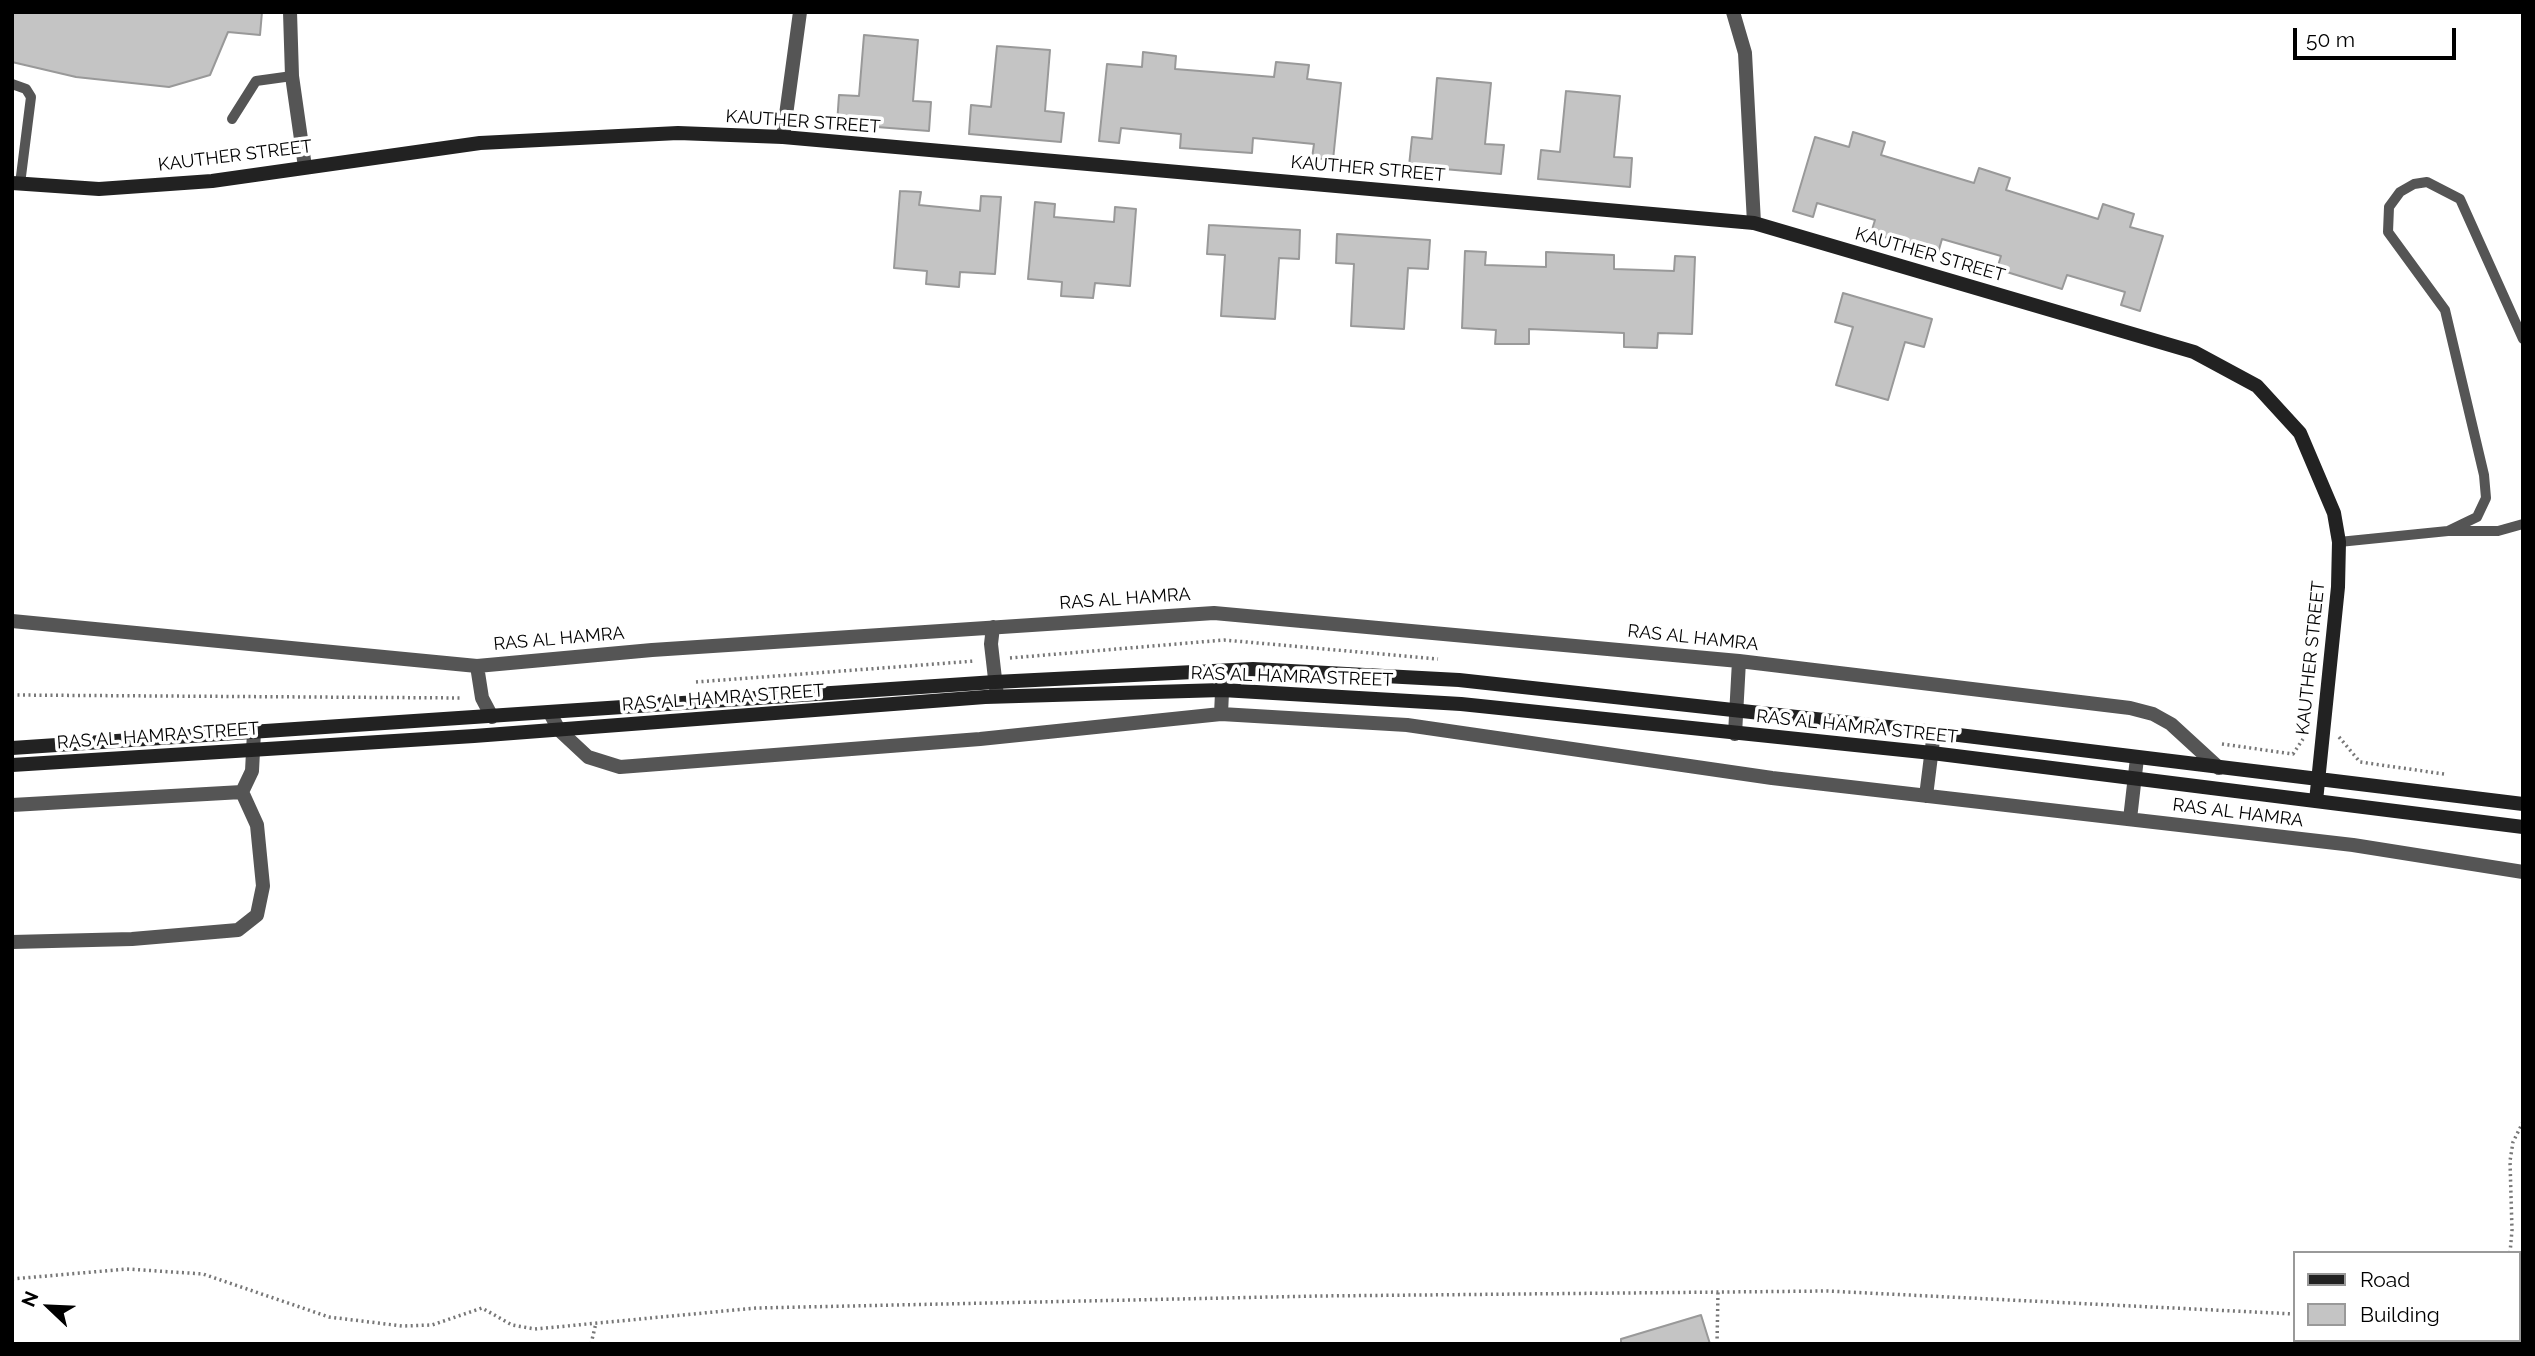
<!DOCTYPE html>
<style>
body{margin:0}
#map{position:relative;width:2535px;height:1356px;overflow:hidden;background:#fff;font-family:Raleway,sans-serif}
canvas{display:block}
.frame{position:absolute;inset:0;border:14px solid #000;pointer-events:none}
.legend{position:absolute;left:2293px;top:1251px;width:228px;height:91px;box-sizing:border-box;background:#fff;border:2px solid #999;margin:0;padding:9px 12px;list-style:none;font-size:21px;color:#000}
.legend li{display:flex;align-items:center;gap:14px;height:35px}
.legend b{width:35px;border:2px solid #999}
.north{position:absolute;left:14px;top:1272px;width:70px;height:70px;-webkit-text-stroke:5px #fff;paint-order:stroke;rotate:293deg;font-size:19px;font-weight:700;line-height:28px;text-align:center;color:#000}
.north::after{content:'';display:block;margin:auto;width:24px;height:32px;background:#000;clip-path:polygon(50% 0,100% 100%,50% 72%,0 100%)}
.scale{position:absolute;left:2293px;top:28px;width:163px;height:32px;box-sizing:border-box;border:4px solid #000;border-top:0;padding-left:9px;font-size:21px;line-height:24px;white-space:nowrap;color:#000;-webkit-text-stroke:5px #fff;paint-order:stroke}
</style>
<div id="map">
<canvas width="2535" height="1356"></canvas>
<div class="frame"></div>
<ul class="legend">
<li><b style="height:9px;background:#222"></b>Road</li>
<li><b style="height:19px;background:#c4c4c4"></b>Building</li>
</ul>
<div class="north">N</div>
<div class="scale">50 m</div>
</div>
<script>
const ctx = document.querySelector('canvas').getContext('2d');
ctx.lineJoin = 'round';
function paint(path, color) { ctx.fillStyle = color; ctx.fill(path, 'evenodd'); }
const toPath = rows => new Path2D(rows.map(r => 'M' + r).join(''));
function stroke(path, color, width, dash) { ctx.strokeStyle = color; ctx.lineWidth = width; ctx.lineCap = dash ? 'butt' : 'round'; ctx.setLineDash(dash || []); ctx.stroke(path); }
function label(font, color, halo, rows, align = 'center') {
  ctx.font = font + ' Raleway,sans-serif'; ctx.lineWidth = 7; ctx.setLineDash([]); ctx.textBaseline = 'middle'; ctx.strokeStyle = halo; ctx.fillStyle = color; for (const [text, x, y, turn = 0] of rows) {
    ctx.save(); ctx.translate(x, y); ctx.rotate((+turn || 0) * Math.PI / 180); ctx.textAlign = isNaN(turn) ? turn : align; if (halo) ctx.strokeText(text, 0, 0); ctx.fillText(text, 0, 0); ctx.restore();
  }
}
const building = toPath([
 [12,12,262,12,260,35,228,32,210,75,169,87,76,77,12,62,12,12],
 [864,35,918,40,913,101,931,102,929,131,837,124,839,95,859,96,864,35],
 [997,46,1050,50,1045,111,1064,113,1061,142,969,134,971,105,991,107,997,46],
 [1143,52,1176,56,1175,69,1274,77,1276,62,1309,65,1307,79,1341,83,1333,160,1312,158,1314,144,1253,138,1252,153,1180,148,1181,134,1121,128,1119,143,1099,141,1107,64,1142,67,1143,52],
 [1437,78,1491,83,1485,144,1504,145,1501,174,1409,166,1412,137,1432,139,1437,78],
 [1566,91,1620,96,1614,157,1632,158,1630,187,1538,179,1541,150,1560,152,1566,91],
 [1853,132,1885,142,1881,155,1974,183,1979,168,2010,178,2006,190,2098,219,2103,204,2134,214,2130,227,2163,236,2140,311,2121,305,2125,292,2067,275,2062,289,1997,269,2001,256,1942,239,1938,253,1871,233,1875,220,1817,203,1813,217,1793,211,1815,137,1849,147,1853,132],
 [900,191,921,192,919,205,980,211,981,196,1001,197,995,274,960,272,959,287,926,284,927,271,894,268,900,191],
 [1035,202,1055,204,1054,217,1114,222,1115,207,1136,209,1130,286,1095,283,1093,298,1061,296,1062,282,1028,279,1035,202],
 [1209,225,1300,230,1299,259,1279,258,1275,319,1221,316,1225,255,1207,254,1209,225],
 [1337,234,1430,240,1428,269,1408,268,1404,329,1351,326,1354,264,1336,263,1337,234],
 [1465,251,1486,252,1485,265,1546,267,1546,252,1567,253,1614,255,1614,269,1674,271,1675,256,1695,257,1692,334,1658,333,1657,348,1624,347,1624,333,1529,329,1529,344,1495,344,1496,330,1462,328,1465,251],
 [1843,293,1932,319,1924,347,1905,342,1888,400,1836,385,1853,327,1835,322,1843,293],
 [1701,1315,1710,1344,1621,1344,1621,1339,1701,1315]
]);
const path = toPath([
 [1010,658,1224,640,1438,659],
 [696,682,975,661],
 [12,695,462,698],
 [2339,737,2360,762,2444,774],
 [2222,744,2293,754,2303,739],
 [2510,1253,2512,1230,2510,1161,2513,1142,2523,1122],
 [2519,1264,2523,1267],
 [12,1279,127,1269,203,1274,329,1317,402,1326,432,1325,482,1308,512,1325,535,1329,756,1308,1318,1296,1827,1291,2295,1314],
 [2523,1293,2520,1296,2523,1298],
 [2519,1334,2523,1335],
 [591,1344,596,1323],
 [1717,1344,1718,1292]
]);
const lane = toPath([
 [12,84,26,89,31,97,20,184],
 [232,119,256,81,292,76],
 [2448,531,2477,517,2486,498,2484,475,2445,310,2388,232,2389,207,2400,192,2414,184,2427,182,2460,199,2523,339],
 [2339,542,2448,531,2498,531,2523,524]
]);
const street = toPath([
 [290,12,292,76,305,167],
 [1733,12,1745,53,1754,223],
 [783,137,800,12],
 [12,621,477,666,652,650,1214,613,1739,661,2130,708,2153,714,2171,724,2219,768],
 [993,627,991,644,997,696],
 [477,666,482,698,492,717],
 [550,713,559,730,588,757,620,767,980,739,1221,714,1407,725,1772,778,2353,845,2523,872],
 [1221,714,1223,671],
 [1735,734,1739,661],
 [242,792,252,771,254,732],
 [1926,796,1934,732],
 [12,805,242,792],
 [2130,819,2137,758],
 [12,942,132,939,238,930,257,915,263,886,257,825,242,792]
]);
const secondary = toPath([
 [12,183,99,189,212,181,480,143,678,133,783,137,1754,223,2194,352,2257,386,2300,433,2334,513,2339,542,2338,587,2316,801],
 [12,748,995,682,1253,669,1459,680,1934,732,2523,804],
 [12,765,474,736,985,697,1222,690,1461,704,1932,753,2523,827]
]);
const streetNames = [
 ["KAUTHER STREET",803,122,4],
 ["KAUTHER STREET",235,156,-7],
 ["KAUTHER STREET",1368,169,5],
 ["KAUTHER STREET",1930,255,16],
 ["RAS AL HAMRA",1125,599,-4],
 ["RAS AL HAMRA",1693,638,6],
 ["RAS AL HAMRA",559,639,-5],
 ["KAUTHER STREET",2311,658,-84],
 ["RAS AL HAMRA STREET",1292,677,2],
 ["RAS AL HAMRA STREET",723,698,-4],
 ["RAS AL HAMRA STREET",1857,727,6],
 ["RAS AL HAMRA STREET",158,736,-4],
 ["RAS AL HAMRA",2238,813,7]
];
paint(building, '#c4c4c4');
stroke(building, '#999', 2);
stroke(path, '#777', 3.5, [2, 3.5]);
stroke(lane, '#555', 10);
stroke(street, '#555', 14);
stroke(secondary, '#222', 14);
label('18px', '#000', '#fff', streetNames);
</script>
